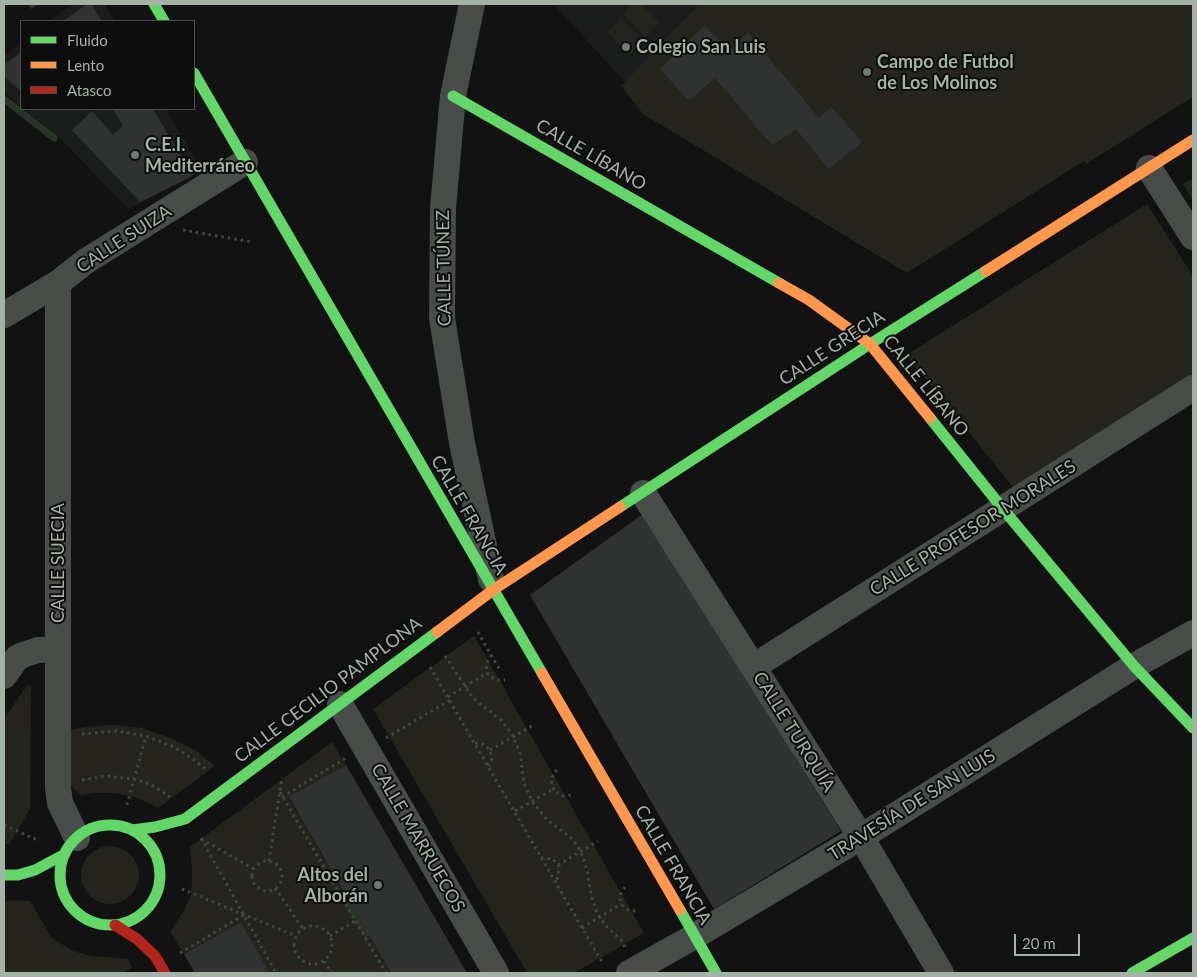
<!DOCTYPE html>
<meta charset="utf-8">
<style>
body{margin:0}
#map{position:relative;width:1197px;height:977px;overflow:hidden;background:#111211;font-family:Lato,sans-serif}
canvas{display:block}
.frame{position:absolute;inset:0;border:5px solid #a2b2a7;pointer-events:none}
.legend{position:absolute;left:20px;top:20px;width:175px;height:90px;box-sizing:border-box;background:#0c0d0c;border:1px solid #484f4a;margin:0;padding:6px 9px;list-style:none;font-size:15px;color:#a2b2a7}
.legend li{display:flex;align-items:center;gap:10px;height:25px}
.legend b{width:25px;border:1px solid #484f4a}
.scale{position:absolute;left:1014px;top:934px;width:66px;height:22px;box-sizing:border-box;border:2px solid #a2b2a7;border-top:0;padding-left:6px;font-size:15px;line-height:18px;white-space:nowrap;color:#a2b2a7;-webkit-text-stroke:4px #0c0d0c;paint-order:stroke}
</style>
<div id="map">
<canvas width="1197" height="977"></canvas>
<div class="frame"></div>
<ul class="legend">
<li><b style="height:6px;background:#63d668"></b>Fluido</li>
<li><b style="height:6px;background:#ff974d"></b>Lento</li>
<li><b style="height:6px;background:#b3261e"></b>Atasco</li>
</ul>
<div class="scale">20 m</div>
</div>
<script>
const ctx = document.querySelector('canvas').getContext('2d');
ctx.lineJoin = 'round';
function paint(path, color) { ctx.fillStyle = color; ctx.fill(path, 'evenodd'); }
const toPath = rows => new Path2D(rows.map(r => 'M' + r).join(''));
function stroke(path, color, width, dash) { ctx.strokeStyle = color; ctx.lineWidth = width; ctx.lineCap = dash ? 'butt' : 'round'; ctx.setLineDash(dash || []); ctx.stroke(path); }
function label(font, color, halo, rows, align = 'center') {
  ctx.font = font + ' Lato,sans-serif'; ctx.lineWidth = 4; ctx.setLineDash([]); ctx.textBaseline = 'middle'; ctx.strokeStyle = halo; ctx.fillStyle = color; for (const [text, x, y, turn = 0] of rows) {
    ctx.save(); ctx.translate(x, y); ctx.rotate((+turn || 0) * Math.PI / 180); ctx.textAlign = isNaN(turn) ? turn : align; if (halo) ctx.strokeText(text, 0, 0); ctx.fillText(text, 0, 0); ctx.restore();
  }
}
const built = toPath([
 [72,4,104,4,115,21,49,21],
 [553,4,701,4,625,82],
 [21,42,21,107,4,92,4,56],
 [24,109,166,109,203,171,128,209,61,139]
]);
const green = toPath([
 [632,4,641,4,659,22,645,37,622,14],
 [699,4,1193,4,1193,97,1086,164,1084,161,907,273,643,114,621,86],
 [621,18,644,40,630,55,607,32],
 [1193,178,1193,201,1183,184],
 [1147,204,1193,276,1193,374,1013,487,906,355],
 [474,636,644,933,574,973,527,973,373,709],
 [28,684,31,686,30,808,10,844,4,844,4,719],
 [113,725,143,728,173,739,197,751,215,766,158,808,138,798,116,793,94,793,80,795,72,787,70,783,70,730,83,727],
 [332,742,346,765,289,798,391,973,270,973,241,922,184,954,170,932,185,909,191,894,192,870,190,847],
 '81 875a29 29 0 1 1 58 0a29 29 0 1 1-58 0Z',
 [4,901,30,901,52,938,73,951,91,956,128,959,132,968,122,973,4,973]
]);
const water = toPath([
 [361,892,383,926,365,938,344,902]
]);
const stream = toPath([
 [4,99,54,138]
]);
const building = toPath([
 [28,4,39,4,31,9],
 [87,4,91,4,102,21,63,21],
 [705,25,729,50,748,33,819,118,831,107,862,142,829,169,796,129,772,145,715,78,689,101,660,69],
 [21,52,21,91,4,76,4,65],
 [113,109,153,109,193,176,140,202,72,130,92,111,113,135,123,126],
 [643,514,841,831,714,909,530,595],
 [346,765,467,973,391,973,289,797],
 [241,922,270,973,195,973,184,954]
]);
const path = toPath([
 [183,230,252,242],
 [478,632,491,655,486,665,487,673,495,680,505,680],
 [491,655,500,670],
 [445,656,473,698,502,721,512,734,520,753,524,783,532,801,547,820,570,837,578,847,583,857,587,870,591,894,597,913,606,926,622,941,626,949],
 [430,667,602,962],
 [448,697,487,673],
 [82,734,116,731,146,736,174,747,193,759,208,771],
 [386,738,450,700],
 [475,743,485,745,490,750,492,759,488,766],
 [490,750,532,726],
 [557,770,553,775,551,780,554,791,562,796,572,795],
 [82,780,105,776,134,779,150,784,170,797],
 [280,792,386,973],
 [282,797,346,758],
 [127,805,146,736],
 [515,811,553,789],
 [4,825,37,840],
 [201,838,276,973],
 [201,839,254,869],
 [541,858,553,859,558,865,559,876,555,882],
 [269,861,282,777],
 '252 876a15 15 0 1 1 30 0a15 15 0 1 1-30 0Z',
 [558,865,598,841],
 [625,887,620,895,621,904,628,910,635,911,638,910],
 [275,888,303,929],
 [182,889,296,936],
 '294 945a19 19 0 1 1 38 0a19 19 0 1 1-38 0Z',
 [582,928,621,904],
 [330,936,355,921],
 [180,953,244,915],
 [324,961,332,973]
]);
const street = toPath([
 [472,4,453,96,443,208,442,318,462,443,491,579],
 [1149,168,1193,237],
 [58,283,58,788,60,803,77,838],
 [4,315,58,283,86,261,245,162],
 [643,493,861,837,941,973],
 [753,667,1193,388],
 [4,676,17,658,23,655,38,650,58,649],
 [340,704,496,973],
 [629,973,695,936,861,837,1134,666,1193,633]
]);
const fast = toPath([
 [154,4,164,21],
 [194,73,542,673],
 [453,96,779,283],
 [930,418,1003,509,1134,666,1193,728],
 [620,507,870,344,986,271],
 '60 875a50 50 0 1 1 100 0a50 50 0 1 1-100 0Z',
 [132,830,155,827,185,819,437,632],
 [4,875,18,875,35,870,65,854],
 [680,910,716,973],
 [1132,973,1193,938]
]);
const slow = toPath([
 [986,271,1193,140],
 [779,283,809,300,870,344,930,418],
 [437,632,493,590,620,507],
 [542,673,680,910]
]);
const jam = toPath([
 [115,925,137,939,155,956,165,973]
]);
const markers = [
 [626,47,5,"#6f7a72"],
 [867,72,5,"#6f7a72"],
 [135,155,5,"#6f7a72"],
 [378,885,5,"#6f7a72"]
];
const poiNames = [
 ["Colegio San Luis",636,47],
 ["Campo de Futbol",877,62],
 ["de Los Molinos",877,83],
 ["C.E.I.",145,145],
 ["Mediterráneo",145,166],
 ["Altos del",368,875,"right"],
 ["Alborán",368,896,"right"]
];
const streetNames = [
 ["CALLE LÍBANO",591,155,30],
 ["CALLE SUIZA",124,239,-33],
 ["CALLE TÚNEZ",444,268,-91],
 ["CALLE GRECIA",832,348,-33],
 ["CALLE LÍBANO",926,386,51],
 ["CALLE FRANCIA",469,515,60],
 ["CALLE PROFESOR MORALES",973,528,-32],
 ["CALLE SUECIA",58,563,-90],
 ["CALLE CECILIO PAMPLONA",328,690,-37],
 ["CALLE TURQUÍA",794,732,58],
 ["TRAVESÍA DE SAN LUIS",912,805,-32],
 ["CALLE MARRUECOS",418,838,60],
 ["CALLE FRANCIA",673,865,60]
];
paint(built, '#1b1d1c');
paint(green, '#26241f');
paint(water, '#283629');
stroke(stream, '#283629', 7);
paint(building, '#313332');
stroke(path, '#444946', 3, [2.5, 4]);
stroke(street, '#484d4a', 26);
stroke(fast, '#63d668', 11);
stroke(slow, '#ff974d', 11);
stroke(jam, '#b3261e', 11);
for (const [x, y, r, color] of markers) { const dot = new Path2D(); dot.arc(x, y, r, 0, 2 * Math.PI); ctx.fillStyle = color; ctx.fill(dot); stroke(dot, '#0c0d0c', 2); }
label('bold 18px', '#a2b2a7', '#0c0d0c', poiNames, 'left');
label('18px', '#a2b2a7', '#0c0d0c', streetNames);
</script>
